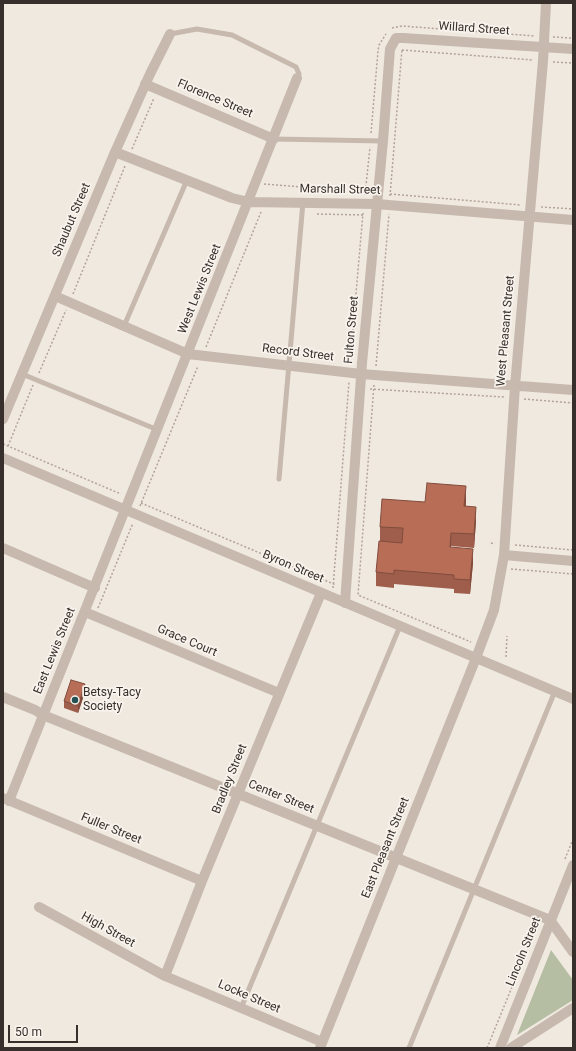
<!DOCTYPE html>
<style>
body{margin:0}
#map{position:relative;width:576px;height:1051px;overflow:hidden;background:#f0e9e0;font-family:Roboto,sans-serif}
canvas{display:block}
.frame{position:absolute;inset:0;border:4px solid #372f2b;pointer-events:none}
.scale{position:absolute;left:8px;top:1025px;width:70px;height:18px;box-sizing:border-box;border:2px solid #372f2b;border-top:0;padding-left:5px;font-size:12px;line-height:14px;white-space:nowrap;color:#372f2b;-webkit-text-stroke:3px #f8f3ed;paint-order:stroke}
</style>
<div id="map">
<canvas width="576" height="1051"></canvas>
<div class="frame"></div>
<div class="scale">50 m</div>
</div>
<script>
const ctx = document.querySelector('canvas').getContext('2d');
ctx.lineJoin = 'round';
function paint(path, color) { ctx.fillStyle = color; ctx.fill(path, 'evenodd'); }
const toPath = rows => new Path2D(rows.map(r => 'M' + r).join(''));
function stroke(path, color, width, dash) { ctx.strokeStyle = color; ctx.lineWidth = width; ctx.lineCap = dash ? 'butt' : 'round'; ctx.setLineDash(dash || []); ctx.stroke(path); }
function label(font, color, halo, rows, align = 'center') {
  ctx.font = font + ' Roboto,sans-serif'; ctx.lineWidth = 3.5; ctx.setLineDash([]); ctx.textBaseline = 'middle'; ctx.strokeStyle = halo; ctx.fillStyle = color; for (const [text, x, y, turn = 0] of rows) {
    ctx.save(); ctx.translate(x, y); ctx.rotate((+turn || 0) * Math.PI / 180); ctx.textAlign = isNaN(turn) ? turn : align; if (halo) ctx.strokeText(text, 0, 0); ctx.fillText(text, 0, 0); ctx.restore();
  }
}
const green = toPath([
 [551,950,573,980,573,1000,517,1035]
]);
const path = toPath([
 [392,28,402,26,535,36],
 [553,37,571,38],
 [402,50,533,60],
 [553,62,573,63],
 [371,133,378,51,379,45,386,34],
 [132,149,154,98],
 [264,184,366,192],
 [390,194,521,205],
 [365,195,370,147],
 [390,196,402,49],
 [541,207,573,209],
 [317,214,363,215],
 [73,294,125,166],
 [206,347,261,212],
 [350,362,363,213],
 [376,366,389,214],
 [39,373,66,310],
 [374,385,358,595,471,642],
 [370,389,504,397],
 [524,399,573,403],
 [3,444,121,494],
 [8,446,33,385],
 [141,503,336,585],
 [140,506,198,366],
 [491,543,495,544],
 [515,545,573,550],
 [511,569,573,574],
 [333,588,349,382],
 [98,608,133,523],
 [506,657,507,636],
 [565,859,573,839],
 [487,1048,537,926]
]);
const service = toPath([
 [170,34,197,29,232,35,296,67,299,74,297,78],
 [274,139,383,141],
 [124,326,187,180],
 [22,374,158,430],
 [279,479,303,202],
 [241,1008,400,626],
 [409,1048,555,691]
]);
const minor = toPath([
 [145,84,274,139],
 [115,152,232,198,249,202,376,204,573,220],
 [55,296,188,354,361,374,573,390],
 [3,419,115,152,150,74,170,34],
 [3,458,573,699],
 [3,548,95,588],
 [504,555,573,561],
 [345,603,362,363,383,141,390,49,396,38,403,38,573,49],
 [85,612,279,693],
 [3,697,35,710,43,715,550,920],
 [3,798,202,881],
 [9,801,297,78],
 [39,907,165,976,322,1042],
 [550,920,573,952],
 [165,976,202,881,321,593],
 [320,1048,476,658,494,610,504,555,515,386,543,61,546,3],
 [500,1048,573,865],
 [511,1048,573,1008]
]);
const wall = toPath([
 [466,500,466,506,476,521,474,548,451,546,451,548,473,563,470,594,454,593,454,589,394,584,394,588,376,586,376,572,380,540,380,527,425,502],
 [85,692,78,713,64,708,64,701]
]);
const shadedWall = toPath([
 [466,486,466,500,464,520,464,506],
 [476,507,476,521,474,548,474,534],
 [451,533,451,546,450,561,450,547],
 [473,549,473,563,470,594,470,580],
 [85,684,85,692,78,713,78,706]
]);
const building = toPath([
 [427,483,466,486,464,506,476,507,474,534,451,533,450,547,473,549,470,580,454,579,454,575,394,570,394,574,376,572,379,541,402,543,403,528,380,527,382,499,425,502,427,483],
 [71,680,85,684,78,706,64,701,71,680]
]);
const markers = [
 [75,700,4,"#255154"]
];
const streetNames = [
 ["Willard Street",474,29,4],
 ["Florence Street",215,99,23],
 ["Marshall Street",340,190,1],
 ["Shaubut Street",72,220,-67],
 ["West Lewis Street",200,289,-68],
 ["Fulton Street",352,330,-85],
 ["West Pleasant Street",506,331,-85],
 ["Record Street",298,353,7],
 ["Byron Street",293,567,23],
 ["Grace Court",187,641,23],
 ["East Lewis Street",55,651,-68],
 ["Bradley Street",230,779,-68],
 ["Center Street",281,797,22],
 ["Fuller Street",111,829,22],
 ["East Pleasant Street",386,848,-68],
 ["High Street",108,930,29],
 ["Lincoln Street",524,952,-68],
 ["Locke Street",249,997,23]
];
const poiNames = [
 ["Betsy-Tacy",83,693],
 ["Society",83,707]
];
paint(green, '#b5bea2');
stroke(path, '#b3a398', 1.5, [2, 2]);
stroke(service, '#c7b9ae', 5);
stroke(minor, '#c7b9ae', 10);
paint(wall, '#9e5e4b');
paint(shadedWall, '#814c3d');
paint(building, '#b86d57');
stroke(building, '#814c3d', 1);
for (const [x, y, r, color] of markers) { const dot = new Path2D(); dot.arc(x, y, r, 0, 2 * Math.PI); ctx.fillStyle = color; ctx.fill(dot); stroke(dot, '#f8f3ed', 1.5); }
label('12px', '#372f2b', '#f8f3ed', streetNames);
label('12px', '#372f2b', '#f8f3ed', poiNames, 'left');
</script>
